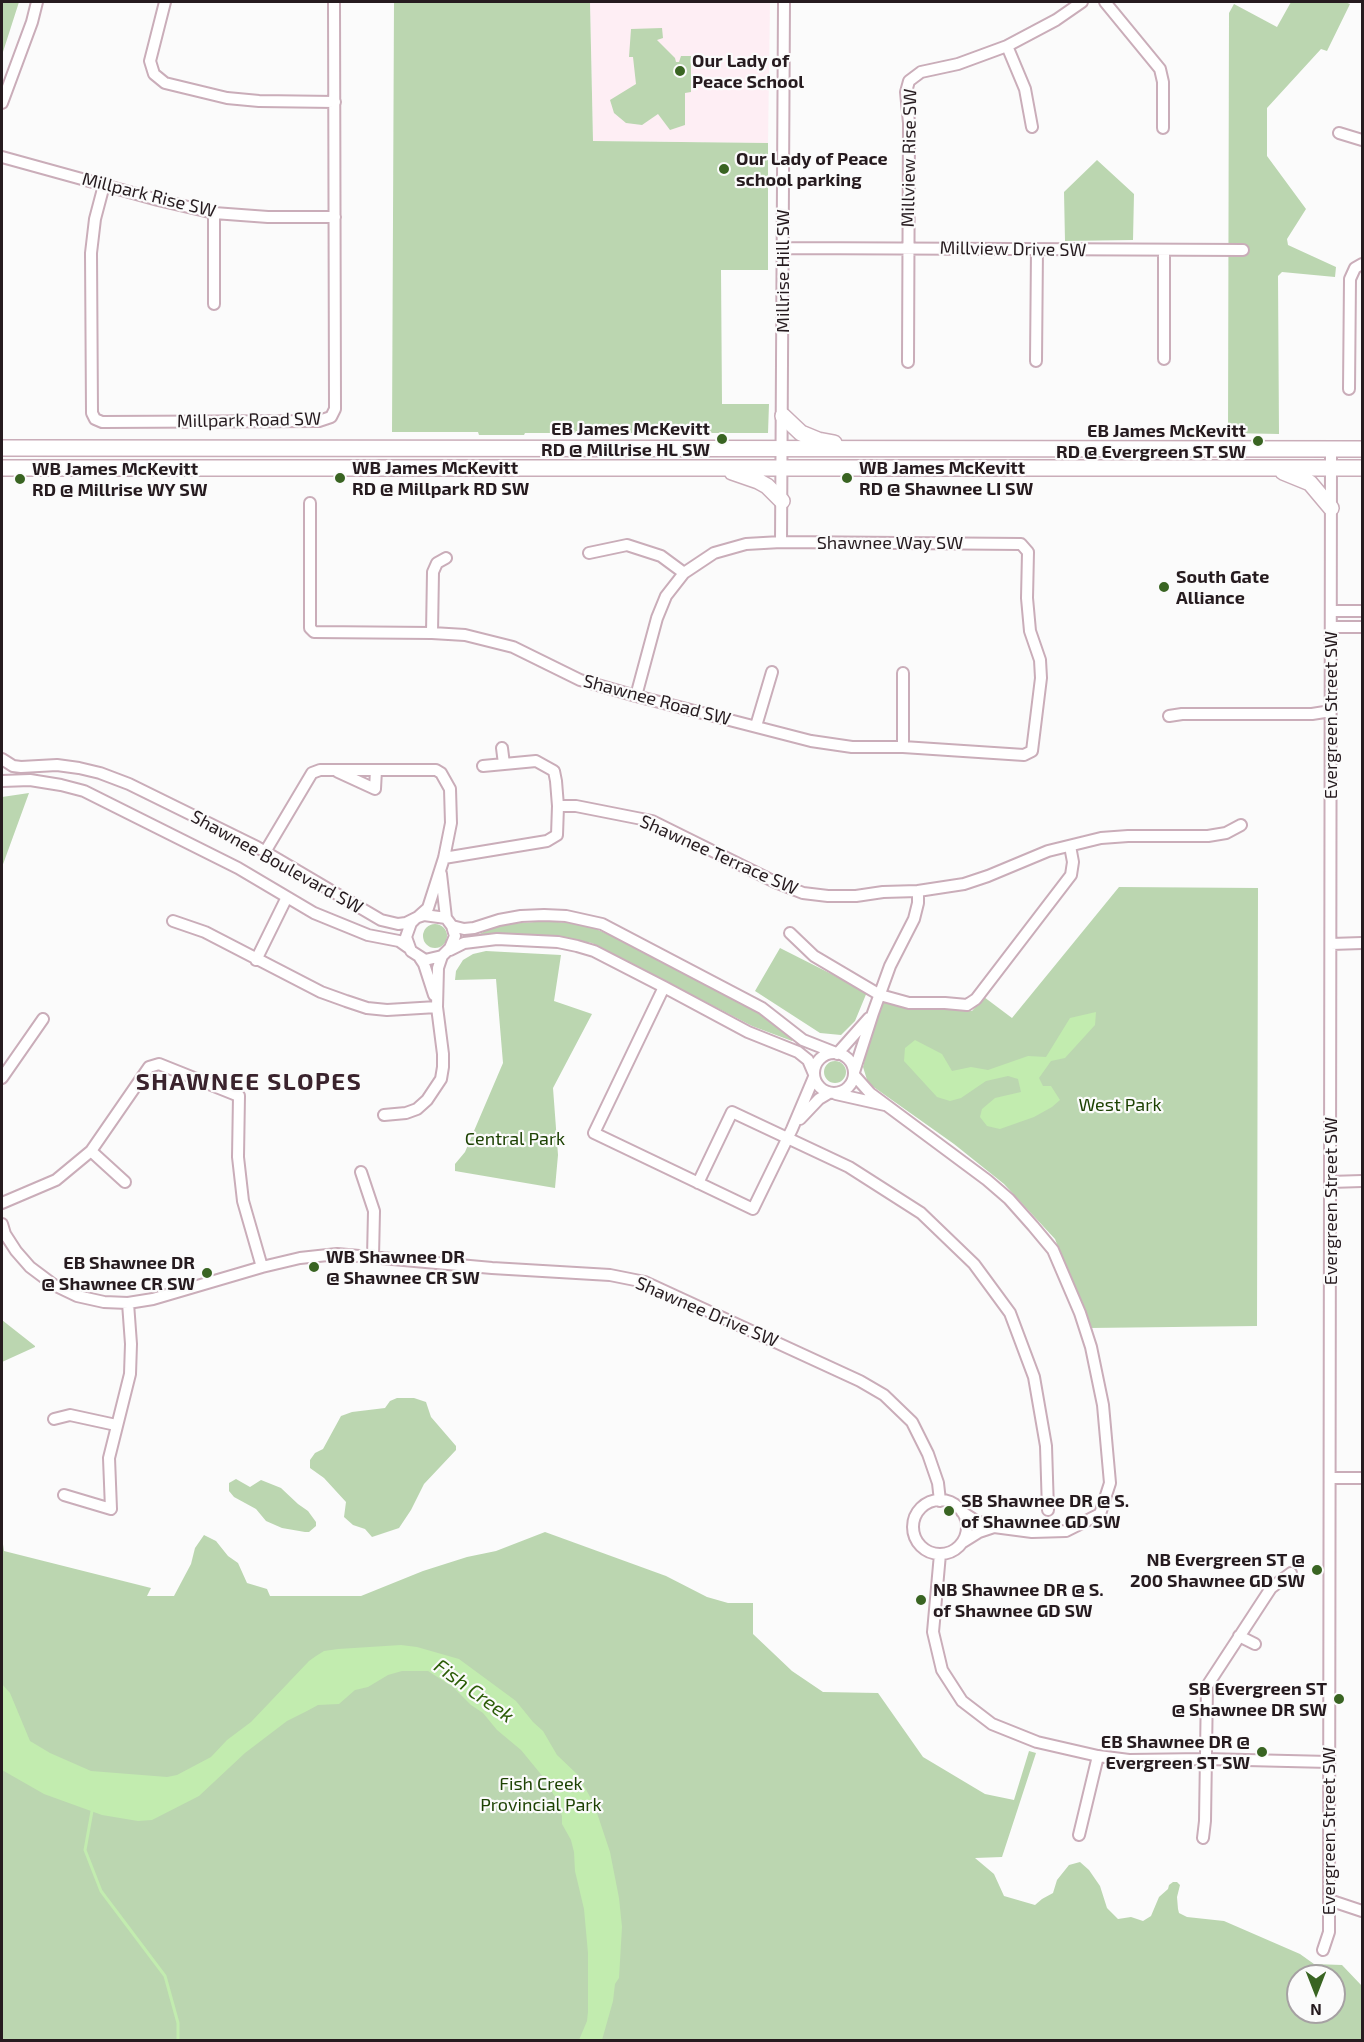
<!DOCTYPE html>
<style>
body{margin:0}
#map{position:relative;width:1364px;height:2042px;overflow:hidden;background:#fbfbfb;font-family:"Exo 2",sans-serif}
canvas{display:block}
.frame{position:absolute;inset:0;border:3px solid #261b1f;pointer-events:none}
.north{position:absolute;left:1286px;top:1964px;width:60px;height:60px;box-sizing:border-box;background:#fbfbfb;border:2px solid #a6a1a3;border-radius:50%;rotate:180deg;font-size:16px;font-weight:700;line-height:24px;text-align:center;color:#261b1f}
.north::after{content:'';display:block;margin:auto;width:21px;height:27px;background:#396422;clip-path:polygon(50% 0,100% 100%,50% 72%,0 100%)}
</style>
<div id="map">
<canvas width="1364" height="2042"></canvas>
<div class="frame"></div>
<div class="north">N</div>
</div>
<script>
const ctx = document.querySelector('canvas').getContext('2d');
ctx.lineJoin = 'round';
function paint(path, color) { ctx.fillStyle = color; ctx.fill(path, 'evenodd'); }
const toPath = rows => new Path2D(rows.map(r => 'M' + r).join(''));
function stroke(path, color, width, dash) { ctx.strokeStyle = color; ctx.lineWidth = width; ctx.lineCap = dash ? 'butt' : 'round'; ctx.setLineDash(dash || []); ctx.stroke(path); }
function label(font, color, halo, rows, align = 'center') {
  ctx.font = font + ' "Exo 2",sans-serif'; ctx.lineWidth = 4.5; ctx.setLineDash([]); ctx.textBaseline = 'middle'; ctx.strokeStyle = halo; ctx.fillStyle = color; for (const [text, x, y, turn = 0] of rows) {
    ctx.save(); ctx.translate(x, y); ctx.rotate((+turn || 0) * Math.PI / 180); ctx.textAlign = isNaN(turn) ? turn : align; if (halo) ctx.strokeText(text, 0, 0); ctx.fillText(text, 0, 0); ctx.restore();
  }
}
const built = toPath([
 [590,2,770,2,768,143,593,141]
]);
const green = toPath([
 [2,2,19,2,2,55],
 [394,2,590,2,593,141,768,143,768,270,721,270,722,404,769,404,768,433,525,433,524,435,479,435,478,432,392,432],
 [1291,2,1345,2,1350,4,1327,51,1321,49,1267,108,1267,156,1306,209,1287,239,1288,245,1336,267,1335,277,1282,272,1278,276,1279,434,1228,433,1229,13,1234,4,1277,27],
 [662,28,663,38,657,40,675,58,676,62,679,62,681,56,691,56,691,92,685,93,685,125,670,130,658,114,642,125,626,123,614,113,610,100,636,84,633,57,629,57,631,29],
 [1097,160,1134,194,1133,240,1065,241,1064,192],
 [29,793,2,867,2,797],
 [1119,887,1258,888,1257,1326,1089,1328,1055,1239,1004,1184,954,1144,868,1083,863,1067,879,998,972,1011,984,997,1012,1018],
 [548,921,577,924,596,929,619,939,758,1013,778,1026,793,1039,792,1041,752,1026,592,943,552,936,501,933,476,936,489,929,507,924],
 '423 936a12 12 0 1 1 24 0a12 12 0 1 1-24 0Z',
 [780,948,867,992,855,1021,841,1035,820,1033,755,991],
 [486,951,561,955,554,1001,592,1014,553,1088,558,1155,555,1188,455,1171,455,1164,465,1152,503,1063,496,979,455,980,456,971,463,960,473,954],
 '824 1072a11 11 0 1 1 22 0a11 11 0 1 1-22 0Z',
 [2,1320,35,1346,35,1347,2,1362],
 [397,1398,414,1398,426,1402,431,1417,456,1446,456,1450,424,1484,411,1510,399,1528,372,1537,365,1529,353,1525,344,1517,346,1502,324,1478,310,1468,310,1460,315,1453,323,1449,341,1416,352,1412,385,1408,390,1401],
 [236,1479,250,1487,261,1480,281,1488,298,1504,308,1511,316,1522,316,1526,309,1532,305,1532,282,1528,266,1521,256,1509,234,1497,229,1491,229,1483],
 [545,1532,666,1576,707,1597,728,1603,753,1603,753,1634,792,1671,823,1692,878,1693,923,1757,985,1794,1014,1800,1029,1751,1036,1753,1002,1857,975,1858,994,1874,1004,1896,1035,1905,1042,1899,1053,1893,1057,1880,1069,1865,1080,1862,1089,1870,1100,1886,1107,1908,1118,1919,1131,1917,1143,1921,1151,1916,1159,1897,1168,1889,1169,1885,1173,1882,1177,1882,1180,1885,1177,1897,1178,1909,1179,1913,1187,1917,1224,1921,1300,1954,1314,1964,1342,1965,1362,1986,1362,2040,2,2040,2,1537,4,1551,151,1588,147,1596,174,1596,191,1564,195,1548,204,1535,216,1541,228,1556,238,1563,247,1583,267,1589,270,1596,361,1596,423,1571,467,1557,496,1551],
 [1298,1976,1334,1976,1334,2012,1298,2012]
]);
const water = toPath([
 [1096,1012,1095,1025,1065,1058,1051,1061,1039,1078,1043,1086,1051,1086,1060,1100,1052,1107,1034,1117,1000,1129,987,1126,980,1117,982,1109,995,1098,1021,1092,1018,1079,1008,1076,986,1081,961,1098,950,1101,937,1097,904,1061,905,1048,915,1040,942,1054,952,1071,971,1067,988,1070,1028,1056,1046,1057,1070,1018],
 [401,1645,417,1647,459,1659,516,1701,533,1722,543,1731,557,1755,578,1775,594,1804,610,1852,619,1898,622,1927,619,1978,615,1984,613,2001,602,2040,579,2040,587,2021,588,2012,588,1953,584,1909,575,1871,574,1852,571,1840,562,1824,562,1816,555,1797,544,1778,521,1750,497,1730,483,1713,471,1705,453,1687,428,1671,402,1671,388,1675,368,1687,355,1690,339,1704,318,1705,307,1711,287,1721,245,1753,199,1796,152,1820,138,1821,102,1815,44,1794,2,1770,2,1684,10,1693,30,1741,50,1753,91,1771,167,1777,177,1775,211,1757,227,1740,251,1722,309,1661,316,1656,324,1651,338,1649]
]);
const stream = toPath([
 [92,1811,85,1850,101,1891,165,1976,178,2023,178,2040]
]);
const minor = toPath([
 [165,2,150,61,154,74,165,83,227,98,259,101,335,102],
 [1105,2,1160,69,1163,82,1163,128],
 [1007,46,1025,89,1032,127],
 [2,103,32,22,37,2],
 [1339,133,1362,140],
 [2,157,158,200,214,213,268,217,335,217],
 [104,185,95,219,91,253,92,413,95,419,102,422,319,421,331,417,335,409,334,2],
 [214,213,214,304],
 [783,248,1243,250],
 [1164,250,1164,359],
 [1036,361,1037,249],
 [908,362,909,123,906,92,909,81,921,72,958,64,1007,46,1056,20,1082,2],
 [1349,389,1350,279,1355,268,1362,264],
 [310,503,310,628,314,632,432,633,465,635,513,647,580,680,636,696,811,741,852,747,903,747,1024,755,1032,751,1041,678,1040,660,1030,631,1027,598,1028,552,1021,544,781,542,746,544,714,553,684,573,666,596,657,618,636,696],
 [781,542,784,2],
 [589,553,627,545,661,556,684,573],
 [1331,611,1362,611],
 [1331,627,1362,627],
 [432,633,433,572,437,563,446,558],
 [1169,716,1182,714,1312,714,1331,711],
 [756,726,772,672],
 [903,747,903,673],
 [502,748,504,764],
 [2,759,13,766,21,767,57,765,79,768,100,773,129,784,257,847,381,920,398,924,406,923,418,917,424,915,446,918,452,926,455,936,450,948,442,956,425,960,411,951,406,937,411,923,416,918],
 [338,772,375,789,376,770],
 [2,781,30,780,61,785,84,791,238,868,314,913,368,935,399,941,409,948],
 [558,806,576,806,652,821,775,882,803,893,828,896,856,896,883,892,918,891,918,903,914,919,890,966,873,1013,854,1072],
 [265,852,312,773,320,770,436,770,441,773,450,789,451,823,444,858,428,908,419,916],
 [444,858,547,841,557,835,558,806,556,781,554,771,536,761,483,766],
 [441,874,446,918],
 [918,891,964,884,988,876,1048,851,1101,838,1128,836,1208,836,1226,833,1241,825],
 [173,921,205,932,321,992,346,1001,367,1008,387,1010,437,1007],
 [452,926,464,929,474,928,499,920,521,916,544,915,566,916,602,924,762,1008,803,1040,836,1053],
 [790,933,814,956,880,995,909,1003,945,1003,967,1005,976,999,1071,875,1073,862,1070,846],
 [1331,944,1362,943],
 [450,950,464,943,497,939,558,942,577,946,594,951,664,987,748,1032,798,1052,808,1060,814,1074],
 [420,958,424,964,434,995],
 [256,960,287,897],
 [664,987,594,1133,753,1209,792,1129,814,1077],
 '814 1073a20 20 0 1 1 40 0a20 20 0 1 1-40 0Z',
 [837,1054,869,1018],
 [854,1075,870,1093,987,1180,1009,1199,1033,1226,1053,1250,1080,1313,1091,1347,1103,1405,1110,1483,1100,1514,1066,1531,1032,1532,994,1527,976,1521,962,1512],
 [2,1078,43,1019],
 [836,1094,885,1105],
 [384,1115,406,1113,417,1109,427,1100,441,1079,443,1067,443,1054,437,1007,438,968,442,956],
 [800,1119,819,1099,829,1093],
 [91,1151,125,1182],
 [361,1172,374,1211,373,1257],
 [1330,1182,1362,1181],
 [698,1183,732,1112,849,1167,921,1213,974,1264,1010,1313,1034,1377,1046,1446,1048,1510],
 [2,1203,56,1180,91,1151,149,1067,159,1064,239,1096,238,1157,243,1201,262,1267],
 [2,1224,5,1234,16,1251,30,1267,54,1285,77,1296,104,1302,128,1303,153,1299,262,1267,300,1258,337,1254,492,1268,610,1275,645,1282,860,1381,884,1395,912,1422,928,1454,938,1483,940,1501],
 [54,1419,70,1415,116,1425],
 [1330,1478,1362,1478],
 [64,1495,111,1509,109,1458,130,1374,131,1344,128,1303],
 '913 1527a27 27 0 1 1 54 0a27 27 0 1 1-54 0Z',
 [963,1542,979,1532,994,1527],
 [940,1554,933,1632,942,1670,962,1701,992,1724,1037,1742,1098,1756,1129,1760,1205,1759,1329,1762],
 [1239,1636,1255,1644],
 [1079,1835,1098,1756],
 [1203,1838,1205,1821,1207,1686,1271,1588,1291,1573],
 [1329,1900,1362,1911],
 [1323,1950,1329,1932,1329,1922,1331,451]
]);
const secondary = toPath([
 [783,416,801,433,818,440,834,443],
 [2,448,1362,449],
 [2,468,1362,468],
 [732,472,758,481,767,486,782,501],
 [1283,472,1310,483,1331,508]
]);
const markers = [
 [680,71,6,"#396422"],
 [724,169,6,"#396422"],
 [722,439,6,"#396422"],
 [1258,441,6,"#396422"],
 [340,478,6,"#396422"],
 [847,478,6,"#396422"],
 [20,479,6,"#396422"],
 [1164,587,6,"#396422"],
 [314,1267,6,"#396422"],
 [207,1273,6,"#396422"],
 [949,1511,6,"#396422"],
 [1317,1570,6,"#396422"],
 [921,1600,6,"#396422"],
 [1339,1699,6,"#396422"],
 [1262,1752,6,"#396422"]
];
const poiNames = [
 ["Our Lady of",692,61],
 ["Peace School",692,82],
 ["Our Lady of Peace",736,159],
 ["school parking",736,180],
 ["EB James McKevitt",710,429,"right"],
 ["RD @ Millrise HL SW",710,450,"right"],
 ["EB James McKevitt",1246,431,"right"],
 ["RD @ Evergreen ST SW",1246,452,"right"],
 ["WB James McKevitt",352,468],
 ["RD @ Millpark RD SW",352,489],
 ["WB James McKevitt",859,468],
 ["RD @ Shawnee LI SW",859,489],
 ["WB James McKevitt",32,469],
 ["RD @ Millrise WY SW",32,490],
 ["South Gate",1176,577],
 ["Alliance",1176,598],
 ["WB Shawnee DR",326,1257],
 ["@ Shawnee CR SW",326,1278],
 ["EB Shawnee DR",195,1263,"right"],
 ["@ Shawnee CR SW",195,1284,"right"],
 ["SB Shawnee DR @ S.",961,1501],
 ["of Shawnee GD SW",961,1522],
 ["NB Evergreen ST @",1305,1560,"right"],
 ["200 Shawnee GD SW",1305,1581,"right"],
 ["NB Shawnee DR @ S.",933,1590],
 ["of Shawnee GD SW",933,1611],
 ["SB Evergreen ST",1327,1689,"right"],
 ["@ Shawnee DR SW",1327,1710,"right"],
 ["EB Shawnee DR @",1250,1742,"right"],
 ["Evergreen ST SW",1250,1763,"right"]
];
const streetNames = [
 ["Millview Rise SW",909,158,-89],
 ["Millpark Rise SW",149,195,14],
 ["Millview Drive SW",1013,249,1],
 ["Millrise Hill SW",783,271,-90],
 ["Millpark Road SW",249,420,-1],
 ["Shawnee Way SW",890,543],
 ["Shawnee Road SW",657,700,15],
 ["Evergreen Street SW",1331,715,-90],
 ["Shawnee Terrace SW",719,855,24],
 ["Shawnee Boulevard SW",277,862,29],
 ["Evergreen Street SW",1331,1201,-90],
 ["Shawnee Drive SW",707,1312,23],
 ["Evergreen Street SW",1329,1831,-90]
];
const parkNames = [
 ["West Park",1120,1105],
 ["Central Park",515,1139],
 ["Fish Creek",541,1784],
 ["Provincial Park",541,1805]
];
const waterNames = [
 ["Fish Creek",474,1691,36]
];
const districtNames = [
 ["SHAWNEE SLOPES",249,1082]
];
paint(built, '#feeef4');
paint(green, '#bbd6b0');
paint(water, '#c2ecaf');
stroke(stream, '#c2ecaf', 3);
stroke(minor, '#caadb9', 14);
stroke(secondary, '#caadb9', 18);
stroke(minor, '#fff', 10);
stroke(secondary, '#fff', 15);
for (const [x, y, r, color] of markers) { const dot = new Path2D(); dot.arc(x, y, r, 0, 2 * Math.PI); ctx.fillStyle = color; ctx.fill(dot); stroke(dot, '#fbfbfb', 2); }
label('bold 18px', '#261b1f', '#fbfbfb', poiNames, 'left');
label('18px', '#261b1f', '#fbfbfb', streetNames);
label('18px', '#1d4203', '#fbfbfb', parkNames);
label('italic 20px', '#2b5c06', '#fbfbfb', waterNames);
ctx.letterSpacing = '1.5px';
label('bold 24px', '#3a232d', '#fbfbfb', districtNames);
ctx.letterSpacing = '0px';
</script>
